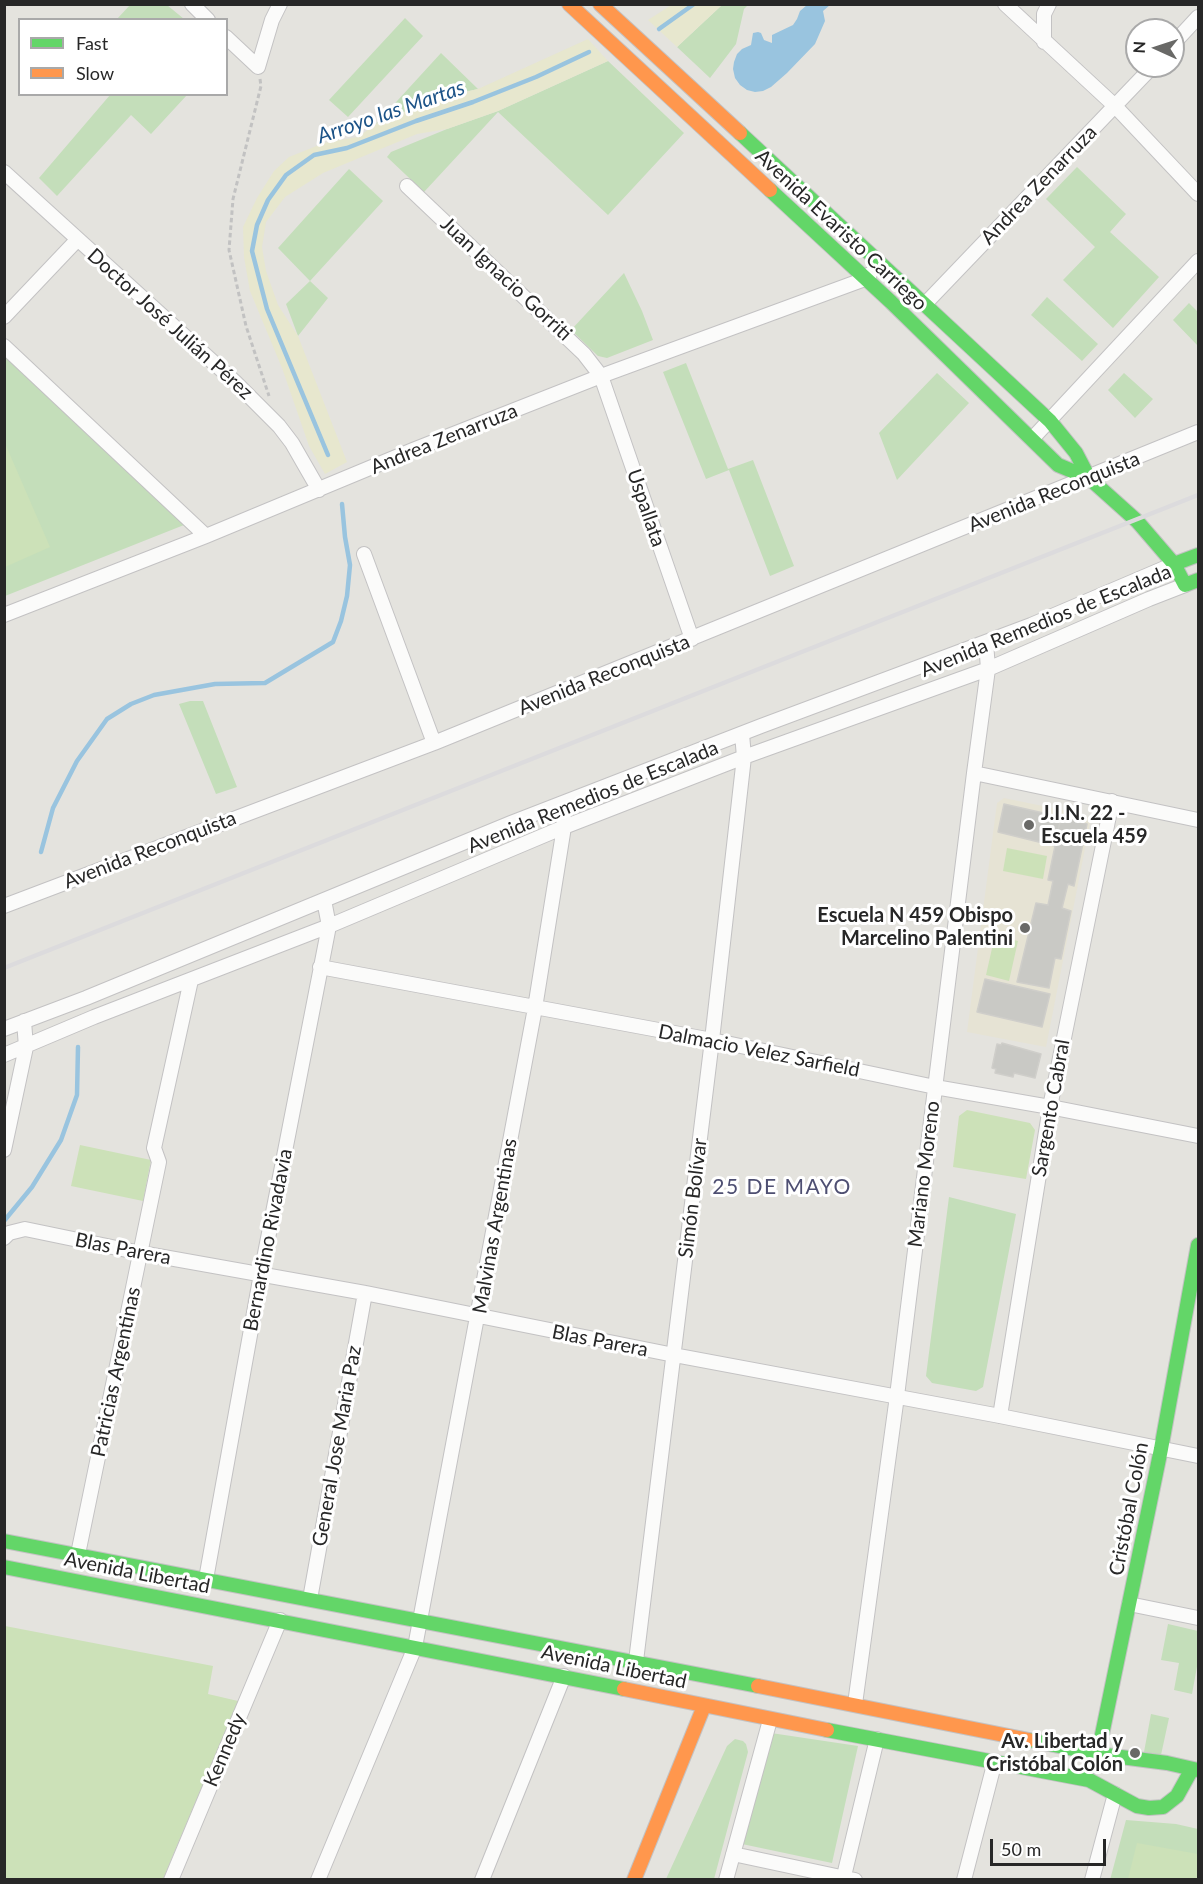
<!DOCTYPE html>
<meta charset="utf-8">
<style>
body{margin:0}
#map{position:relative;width:1203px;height:1884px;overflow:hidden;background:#e4e3de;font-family:Lato,sans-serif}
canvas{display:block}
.frame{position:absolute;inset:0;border:6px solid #272727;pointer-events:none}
.legend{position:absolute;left:18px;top:18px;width:210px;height:78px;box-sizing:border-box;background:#fff;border:2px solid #a9a9a9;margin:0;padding:8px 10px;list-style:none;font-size:18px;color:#272727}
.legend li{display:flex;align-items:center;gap:12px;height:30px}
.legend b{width:30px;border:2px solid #a9a9a9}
.north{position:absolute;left:1125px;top:18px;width:60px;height:60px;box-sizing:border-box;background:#fff;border:2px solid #a9a9a9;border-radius:50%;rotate:273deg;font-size:16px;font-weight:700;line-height:24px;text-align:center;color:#272727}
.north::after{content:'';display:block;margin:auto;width:21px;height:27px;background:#696967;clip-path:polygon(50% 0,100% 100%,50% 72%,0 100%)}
.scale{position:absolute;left:990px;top:1839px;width:116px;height:27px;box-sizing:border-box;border:3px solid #272727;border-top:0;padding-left:8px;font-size:18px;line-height:21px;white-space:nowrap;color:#272727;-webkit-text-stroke:4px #fff;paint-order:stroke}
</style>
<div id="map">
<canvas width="1203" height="1884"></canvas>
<div class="frame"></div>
<ul class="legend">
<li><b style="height:8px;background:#63d668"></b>Fast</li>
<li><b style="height:8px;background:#ff974d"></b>Slow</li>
</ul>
<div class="north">N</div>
<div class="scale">50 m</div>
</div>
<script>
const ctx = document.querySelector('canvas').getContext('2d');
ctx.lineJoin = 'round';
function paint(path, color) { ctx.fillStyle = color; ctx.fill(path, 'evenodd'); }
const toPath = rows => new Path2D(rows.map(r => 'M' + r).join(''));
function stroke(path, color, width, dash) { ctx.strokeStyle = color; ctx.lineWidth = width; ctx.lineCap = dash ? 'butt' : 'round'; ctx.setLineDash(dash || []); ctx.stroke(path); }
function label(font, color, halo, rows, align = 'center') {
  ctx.font = font + ' Lato,sans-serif'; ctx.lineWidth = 6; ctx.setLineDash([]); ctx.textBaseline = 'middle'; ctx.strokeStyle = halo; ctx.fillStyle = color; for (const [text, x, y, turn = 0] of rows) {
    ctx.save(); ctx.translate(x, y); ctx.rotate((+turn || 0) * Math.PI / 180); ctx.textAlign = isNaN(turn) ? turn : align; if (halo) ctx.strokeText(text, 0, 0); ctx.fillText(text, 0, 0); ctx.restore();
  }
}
const education = toPath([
 [1004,798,1086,815,1090,823,1046,1047,967,1032,997,803]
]);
const green = toPath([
 [130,5,167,5,184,19,117,19],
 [722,5,748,5,744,9,736,44,710,78,677,47],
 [405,18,423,36,348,117,329,100],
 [441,53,478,89,434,99,376,124],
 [608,61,684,133,608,215,498,112,424,192,387,157,391,152,447,129,498,111],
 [110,95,187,95,151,134,131,115,57,196,39,178],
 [1077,167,1126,214,1110,232,1159,277,1113,328,1063,280,1095,247,1046,199],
 [349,169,383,201,310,281,328,298,298,336,286,304,310,281,278,248],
 [624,273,642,311,653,340,607,358,598,356,571,330],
 [1047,297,1098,344,1082,361,1031,315],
 [1189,303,1198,312,1198,346,1173,320],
 [5,356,184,525,5,596],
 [686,363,728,469,753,460,794,566,770,576,729,470,706,479,663,372],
 [937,373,969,403,897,480,879,433],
 [1124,373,1153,399,1135,418,1108,390],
 [190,701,203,701,237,787,216,794,179,704],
 [949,1197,1016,1214,983,1387,976,1391,932,1383,926,1376],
 [1168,1624,1198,1631,1198,1661,1192,1694,1174,1690,1179,1663,1161,1660],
 [1151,1714,1169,1718,1161,1755,1144,1752],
 [771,1733,858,1746,832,1863,742,1844],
 [735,1739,743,1741,746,1744,748,1752,714,1879,666,1879,727,1746],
 [1126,1820,1176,1824,1198,1829,1198,1879,1110,1880]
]);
const sand = toPath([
 [673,4,722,4,722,5,677,47,648,20],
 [588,39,608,61,498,111,447,129,417,134,323,173,285,197,266,222,262,247,266,271,278,305,298,336,347,462,325,474,309,446,282,368,250,291,244,257,243,227,257,198,274,171,289,157,324,143,358,137,376,124,434,99,478,89]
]);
const pitch = toPath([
 [4,441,50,547,5,567,4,567],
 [1007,848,1047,856,1043,879,1003,871],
 [995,935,1018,941,1009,981,986,975],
 [967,1110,1030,1123,1035,1130,1026,1179,953,1167,959,1116],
 [80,1145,151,1160,143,1201,71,1186],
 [5,1626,213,1666,208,1694,238,1701,163,1879,5,1879],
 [1137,1843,1198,1854,1198,1879,1128,1879]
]);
const water = toPath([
 [807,5,830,5,823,11,825,21,815,44,787,73,771,87,763,91,755,92,747,90,740,85,735,78,733,69,734,62,737,54,742,49,751,45,753,33,758,32,761,33,764,40,772,43,772,35,793,25,797,19,800,11]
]);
const stream = toPath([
 [659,29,694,4],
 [328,455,267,309,252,251,257,225,268,200,286,175,314,155,347,148,416,121,473,102,536,77,589,52],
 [41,852,53,808,77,761,107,719,131,704,154,695,215,684,265,683,333,642,341,621,347,596,350,565,345,537,342,504],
 [4,1221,32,1187,61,1140,77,1095,78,1047]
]);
const building = toPath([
 [1004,804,1061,817,1055,846,998,832,1004,804],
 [1061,817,1087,824,1074,886,1068,884,1062,908,1071,911,1061,959,1055,958,1049,988,1017,982,1036,903,1048,905,1053,881,1048,880,1061,817],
 [985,979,1050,994,1042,1027,977,1012,985,979],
 [1002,1043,1041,1054,1035,1078,1014,1073,1013,1077,995,1073,996,1069,992,1068,997,1044,1001,1045,1002,1043]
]);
const path = toPath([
 [260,79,261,86,233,199,229,250,246,326,269,396]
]);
const street = toPath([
 [192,4,208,20],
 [1005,4,1115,106,1198,194],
 [226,37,258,67,272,20,280,4],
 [1044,42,1044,14,1049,4],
 [1173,44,1198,17],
 [4,172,235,382,279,426,292,443,319,490],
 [407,186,584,354,601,376,692,639],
 [925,304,1153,66],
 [4,317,77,240],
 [4,346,206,536],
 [1032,439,1198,261],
 [364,554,434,743],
 [4,615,206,536,413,450,601,376,865,279,870,274],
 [974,773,1198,820],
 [4,906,434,743,1198,432],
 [320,967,712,1040,935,1087,1050,1107,1198,1136],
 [4,1029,86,998,511,823,761,726,1031,625,1174,564],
 [4,1055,94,1017,329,926,564,827,744,757,988,669,1149,599,1185,585],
 [4,1150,26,1047,24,1021],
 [4,1238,9,1233,25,1229,141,1253,365,1293,674,1355,1000,1416,1198,1456],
 [1000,1416,1050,1107,1112,801],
 [78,1554,159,1162,154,1148,191,980],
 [206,1579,261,1274,329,926,324,900],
 [310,1599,365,1293],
 [1129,1604,1198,1618],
 [636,1661,712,1040,744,757,742,734],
 [855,1704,897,1396,974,773,988,669,986,642],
 [733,1854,855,1880],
 [171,1880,280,1620],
 [318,1880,415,1647,535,1008,564,827,563,803],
 [482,1880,564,1676],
 [726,1880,770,1720],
 [843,1880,877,1739],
 [964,1880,995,1761],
 [1092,1880,1115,1794]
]);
const fast = toPath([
 [740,133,1050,421,1076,453,1089,478,1137,521,1174,564,1185,585,1198,580],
 [770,190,891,302,1058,465,1089,478],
 [1174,564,1198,555],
 [4,1541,758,1686],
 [4,1567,624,1689],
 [827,1730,1089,1780,1137,1806,1149,1808,1163,1807,1177,1796,1192,1769],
 [1029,1740,1098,1754,1167,1763,1198,1770],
 [1094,1766,1098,1754,1161,1449,1198,1245]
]);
const slow = toPath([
 [569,4,770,190],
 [600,4,740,133],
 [758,1686,1029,1740],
 [624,1689,827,1730],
 [634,1880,704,1706]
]);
const rail = toPath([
 [4,968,1198,495]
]);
const markers = [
 [1029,825,6,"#696967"],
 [1025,928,6,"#696967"],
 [1135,1753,6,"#696967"]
];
const streetNames = [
 ["Andrea Zenarruza",1039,185,-46],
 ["Avenida Evaristo Carriego",841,230,43],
 ["Juan Ignacio Gorriti",506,279,43],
 ["Doctor José Julián Pérez",170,324,42],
 ["Andrea Zenarruza",444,439,-22],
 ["Avenida Reconquista",1054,492,-22],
 ["Uspallata",646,508,71],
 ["Avenida Remedios de Escalada",1046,621,-22],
 ["Avenida Reconquista",604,675,-22],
 ["Avenida Remedios de Escalada",593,797,-22],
 ["Avenida Reconquista",150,850,-21],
 ["Dalmacio Velez Sarfield",759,1051,11],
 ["Sargento Cabral",1051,1108,-80],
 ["Mariano Moreno",924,1174,-83],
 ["Simón Bolívar",693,1198,-83],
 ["Malvinas Argentinas",495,1226,-80],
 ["Bernardino Rivadavia",268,1240,-79],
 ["Blas Parera",123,1249,11],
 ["Blas Parera",600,1341,11],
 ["Patricias Argentinas",116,1372,-78],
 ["General Jose Maria Paz",337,1446,-80],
 ["Cristóbal Colón",1129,1509,-79],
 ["Avenida Libertad",137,1573,11],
 ["Avenida Libertad",614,1667,12],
 ["Kennedy",225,1750,-67]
];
const poiNames = [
 ["J.I.N. 22 -",1041,814,"left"],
 ["Escuela 459",1041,837,"left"],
 ["Escuela N 459 Obispo",1013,916],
 ["Marcelino Palentini",1013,939],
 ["Av. Libertad y",1123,1742],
 ["Cristóbal Colón",1123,1765]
];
const waterNames = [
 ["Arroyo las Martas",391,112,-19]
];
const neighbourhoodNames = [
 ["25 DE MAYO",782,1187]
];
paint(education, '#e6e3d4');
paint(green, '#c4deba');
paint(sand, '#e7e7ce');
paint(pitch, '#cce1b8');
paint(water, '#99c4df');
stroke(stream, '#99c4df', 4.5);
paint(building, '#c9c9c5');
stroke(building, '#cfceca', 1.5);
stroke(street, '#c3c2c3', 16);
stroke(fast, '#c3c2c3', 16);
stroke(slow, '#c3c2c3', 16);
stroke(path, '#c2c2c2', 3, [4.5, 3]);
stroke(street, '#fbfbfa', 14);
stroke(fast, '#63d668', 14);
stroke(slow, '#ff974d', 14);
stroke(rail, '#dcdbdd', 4.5);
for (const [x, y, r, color] of markers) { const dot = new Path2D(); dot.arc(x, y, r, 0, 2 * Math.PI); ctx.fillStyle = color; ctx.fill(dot); stroke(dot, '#fff', 2); }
label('20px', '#272727', '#fff', streetNames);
label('bold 20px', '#272727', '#fff', poiNames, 'right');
label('italic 21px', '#1c5387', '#fff', waterNames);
ctx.letterSpacing = '1.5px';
label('21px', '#4e4f72', '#fff', neighbourhoodNames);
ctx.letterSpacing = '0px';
</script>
